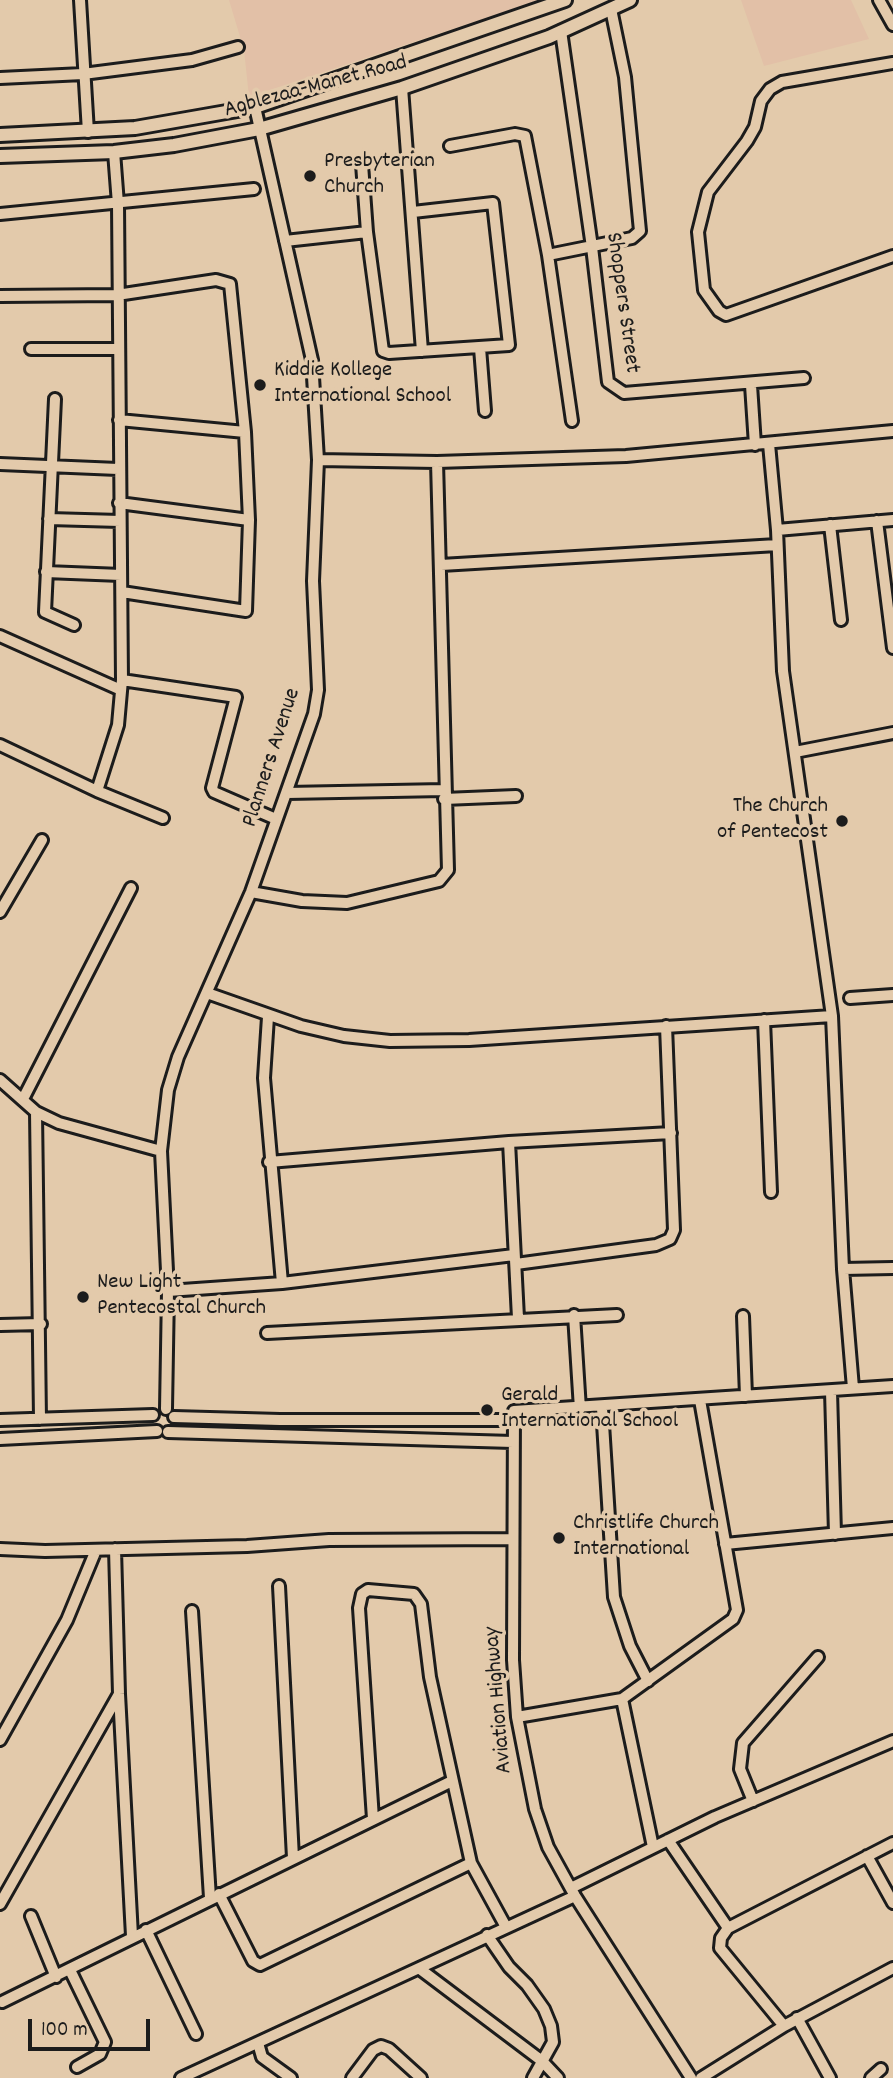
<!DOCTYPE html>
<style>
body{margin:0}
#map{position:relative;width:893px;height:2078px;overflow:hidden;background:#e3caab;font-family:Dekko,sans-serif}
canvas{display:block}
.scale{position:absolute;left:28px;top:2019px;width:122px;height:32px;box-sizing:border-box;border:4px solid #1c1c1c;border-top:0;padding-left:9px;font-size:21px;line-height:24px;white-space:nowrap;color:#1c1c1c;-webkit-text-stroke:5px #e3caab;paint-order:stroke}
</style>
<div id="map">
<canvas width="893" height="2078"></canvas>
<div class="scale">100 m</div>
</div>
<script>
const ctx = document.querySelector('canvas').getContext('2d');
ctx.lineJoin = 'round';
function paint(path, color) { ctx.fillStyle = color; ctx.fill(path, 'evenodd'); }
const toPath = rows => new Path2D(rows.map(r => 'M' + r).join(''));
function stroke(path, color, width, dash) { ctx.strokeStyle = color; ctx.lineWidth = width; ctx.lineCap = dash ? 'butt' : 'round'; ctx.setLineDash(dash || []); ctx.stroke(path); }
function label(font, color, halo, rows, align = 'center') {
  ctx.font = font + ' Dekko,sans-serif'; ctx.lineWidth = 7; ctx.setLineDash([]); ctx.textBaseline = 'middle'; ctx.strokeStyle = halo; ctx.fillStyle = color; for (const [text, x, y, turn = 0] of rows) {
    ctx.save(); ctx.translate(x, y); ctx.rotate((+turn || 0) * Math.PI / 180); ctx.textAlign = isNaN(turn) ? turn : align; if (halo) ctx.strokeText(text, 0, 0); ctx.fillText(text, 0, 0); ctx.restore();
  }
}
const built = toPath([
 [229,0,539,0,249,97,244,50],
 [741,0,851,0,869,39,764,66]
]);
const minor = toPath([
 [80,0,88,132],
 [879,0,893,25],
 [561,31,592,247,608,382,624,393,804,378],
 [893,63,782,82,770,89,761,101,755,127,747,141,708,192,698,232,704,290,719,311,726,315,893,256],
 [0,78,83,74,192,60,238,47],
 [402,88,422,351],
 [450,146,515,134,525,136,548,255,572,421],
 [362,164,367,232,383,351,389,353,509,345,493,203,413,212],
 [0,214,254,189],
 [285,241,367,232],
 [548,255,632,238,640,231,625,77,611,9],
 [0,296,117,295,216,280,230,284,245,432,249,520,246,611,122,592],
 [480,348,485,411],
 [31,349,119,349],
 [751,385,755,445],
 [55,399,45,612,74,625],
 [119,420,245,432],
 [769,444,777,530,783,671,832,1016,843,1269,853,1388],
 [318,460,437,462,626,456,893,431],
 [0,464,118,469],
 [119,503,249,520],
 [49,519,120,521],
 [877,521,893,648],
 [830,525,841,620],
 [777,530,893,520],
 [441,565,777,545],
 [46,572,121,575],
 [0,636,121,690],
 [122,680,236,697,212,788,214,792,276,819],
 [0,745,97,791,163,818],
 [795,752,893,733],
 [97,791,118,725,122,680,118,204,114,152],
 [287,793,444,790],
 [444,799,516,796],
 [251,892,302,901,347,903,439,881,448,870,437,462],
 [0,912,42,840],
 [207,993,301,1026,344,1036,390,1041,469,1040,832,1016],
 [850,998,893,995],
 [268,1017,264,1078,282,1283],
 [764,1020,771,1192],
 [0,1080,36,1112,59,1123,161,1151],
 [23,1099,131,888],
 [36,1112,40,1419],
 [509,1142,518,1318],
 [269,1162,509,1142,671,1133],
 [516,1264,656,1245,670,1239,674,1230,666,1026],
 [843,1269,893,1268],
 [168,1291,282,1283,514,1255],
 [574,1315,580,1409],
 [743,1316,746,1396],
 [0,1325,41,1324],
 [267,1333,617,1315],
 [831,1391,835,1534],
 [602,1408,614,1597,630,1646,648,1681],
 [166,1409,168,1291,161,1151,168,1090,178,1057,251,892,314,714,318,690,313,581,318,460,312,360,255,107],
 [174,1417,280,1420,514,1420],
 [0,1420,153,1415],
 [168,1432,513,1442],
 [0,1439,157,1431],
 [725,1544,893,1528],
 [0,1549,45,1551,247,1546,329,1540,511,1539],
 [115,1549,119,1694,132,1936],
 [279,1586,293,1858],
 [192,1611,210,1898],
 [517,1717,622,1699],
 [0,1740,67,1620,96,1550],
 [753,1801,740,1769,743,1743,818,1657],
 [373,1819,359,1608,362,1594,368,1590,414,1594,421,1604,430,1677,471,1863,506,1927],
 [668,1840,728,1928,893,1843],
 [653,1847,622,1699,733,1619,737,1610,700,1400],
 [867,1856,893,1903],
 [571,1888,715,1817,893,1741],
 [219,1894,253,1961,260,1965,471,1863],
 [0,1904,119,1694],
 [31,1916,56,1977],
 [728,1928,721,1938,720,1948,784,2026],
 [146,1930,196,2034],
 [487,1935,509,1967,527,1985,544,2009,551,2026,553,2042,533,2078],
 [420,1969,542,2061,558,2078],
 [70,1970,105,2042,100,2054,77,2067],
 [2,2002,452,1781],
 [797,2018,830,2078],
 [258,2043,262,2057,291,2078],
 [181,2078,575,1896],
 [352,2078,373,2050,381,2046,389,2049,421,2078],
 [691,2078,575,1896,548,1847,535,1809,517,1717,513,1660,514,1411,893,1386],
 [701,2078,784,2026,893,1968],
 [871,2078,881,2069]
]);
const major = toPath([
 [0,135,135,128,255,107,565,0],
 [0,156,114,152,174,145,259,129,402,88,549,37,630,0]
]);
const markers = [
 [310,176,7,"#1c1c1c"],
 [260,385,7,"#1c1c1c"],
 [842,821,7,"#1c1c1c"],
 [83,1297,7,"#1c1c1c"],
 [487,1410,7,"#1c1c1c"],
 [559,1538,7,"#1c1c1c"]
];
const streetNames = [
 ["Agblezaa-Manet Road",316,88,-15],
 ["Shoppers Street",621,303,82],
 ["Planners Avenue",273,758,-72],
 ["Aviation Highway",500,1700,-95]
];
const poiNames = [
 ["Presbyterian",324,163],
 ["Church",324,189],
 ["Kiddie Kollege",274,372],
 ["International School",274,398],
 ["The Church",828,808,"right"],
 ["of Pentecost",828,834,"right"],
 ["New Light",97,1284],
 ["Pentecostal Church",97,1310],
 ["Gerald",501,1397],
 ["International School",501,1423],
 ["Christlife Church",573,1525],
 ["International",573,1551]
];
paint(built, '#e2c0a7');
stroke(minor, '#1c1c1c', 16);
stroke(major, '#1c1c1c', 18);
stroke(minor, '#e3caab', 10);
stroke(major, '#e3caab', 12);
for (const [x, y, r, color] of markers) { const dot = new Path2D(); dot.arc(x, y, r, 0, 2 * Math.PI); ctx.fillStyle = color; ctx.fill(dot); stroke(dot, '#e3caab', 2.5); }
label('23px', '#1c1c1c', '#e3caab', streetNames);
label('23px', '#1c1c1c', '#e3caab', poiNames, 'left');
</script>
